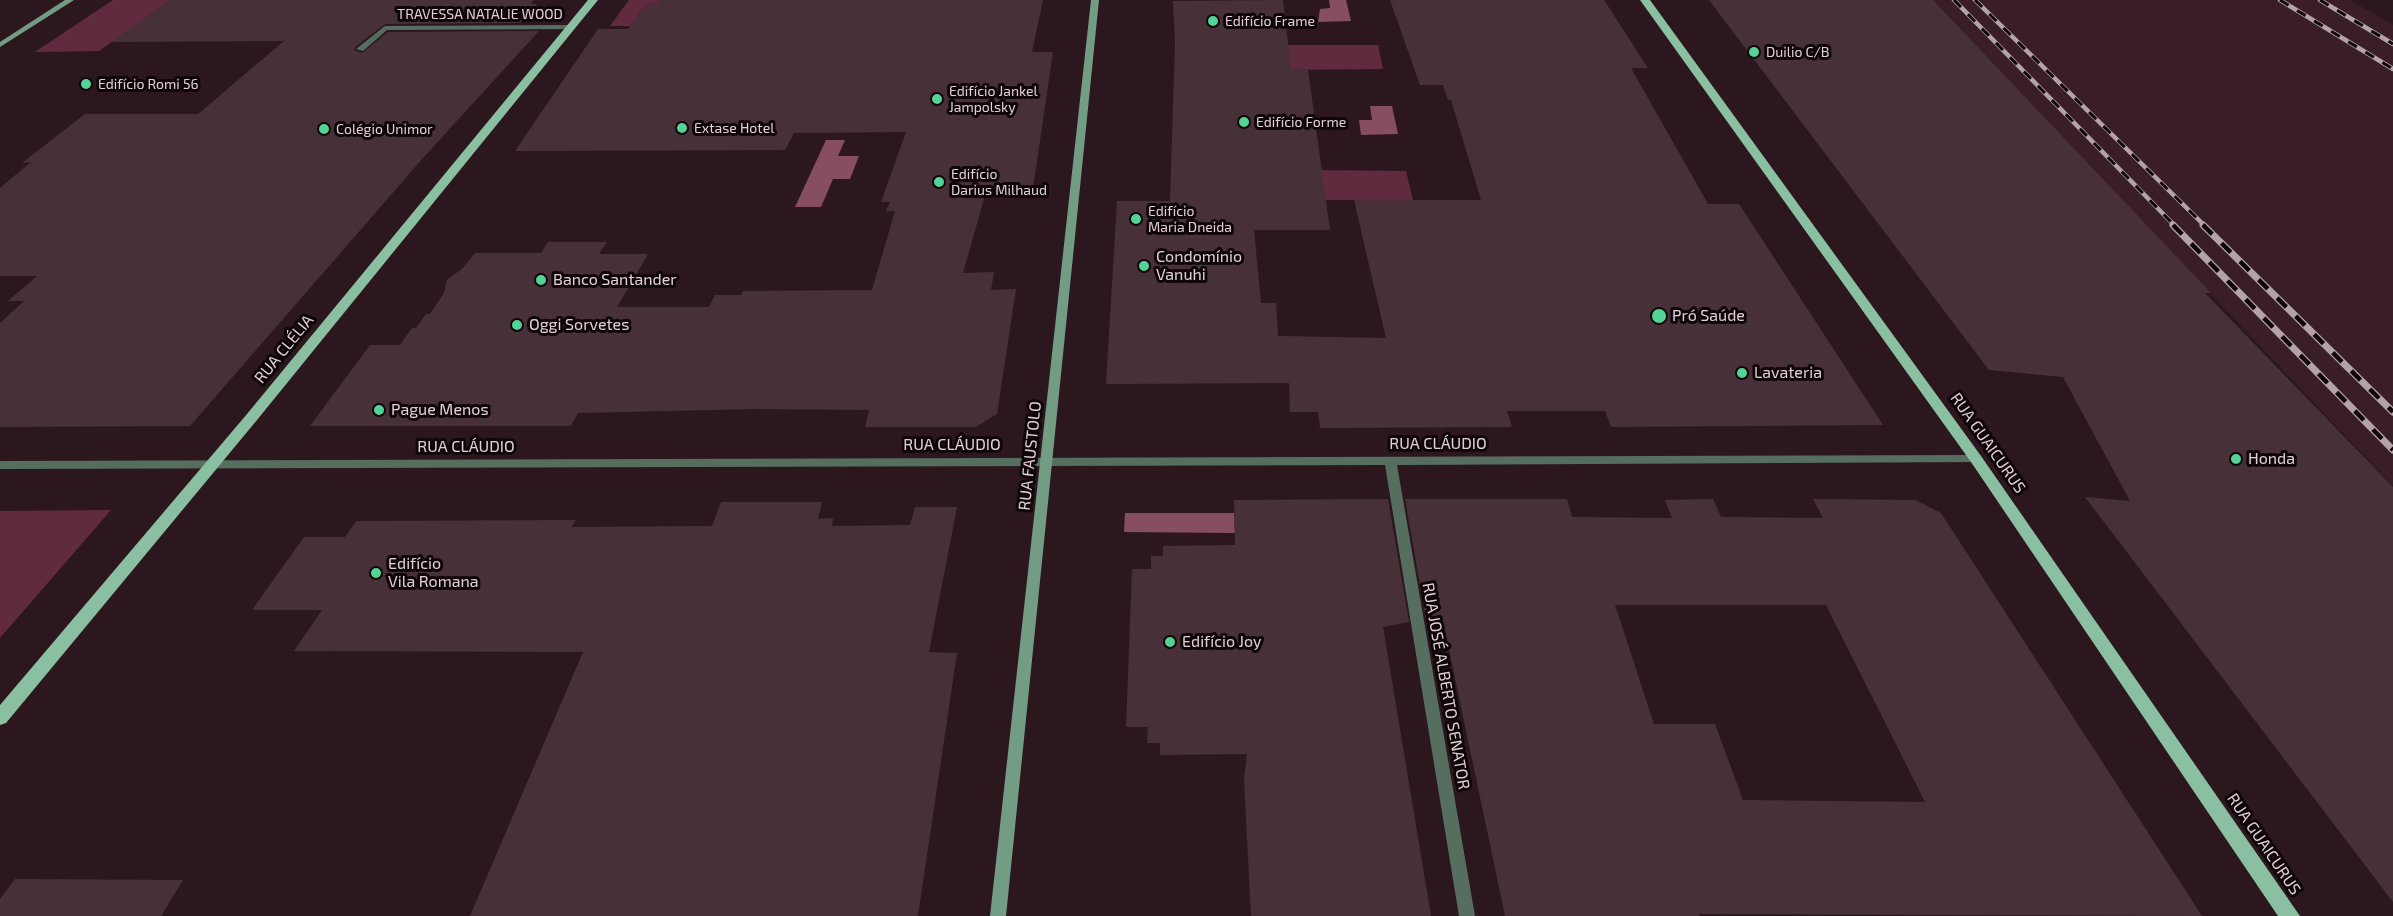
<!DOCTYPE html>
<meta charset="utf-8">
<style>
body{margin:0}
canvas{display:block;background:#2c171f}
</style>
<canvas width="2393" height="916"></canvas>
<script>
const ctx = document.querySelector('canvas').getContext('2d');
ctx.lineJoin = 'round';
function paint(path, color) { ctx.fillStyle = color; ctx.fill(path, 'evenodd'); }
const toPath = rows => new Path2D(rows.map(r => 'M' + r).join(''));
function stroke(path, color, width, dash) { ctx.strokeStyle = color; ctx.lineWidth = width; ctx.lineCap = dash ? 'butt' : 'round'; ctx.setLineDash(dash || []); ctx.stroke(path); }
function label(font, color, halo, rows, align = 'center') {
  ctx.font = font + ' "Exo 2",sans-serif'; ctx.lineWidth = 6; ctx.setLineDash([]); ctx.textBaseline = 'middle'; ctx.strokeStyle = halo; ctx.fillStyle = color; for (const [text, x, y, turn = 0] of rows) {
    ctx.save(); ctx.translate(x, y); ctx.rotate((+turn || 0) * Math.PI / 180); ctx.textAlign = isNaN(turn) ? turn : align; if (halo) ctx.strokeText(text, 0, 0); ctx.fillText(text, 0, 0); ctx.restore();
  }
}
const built = toPath([
 [1932,0,2350,0,2393,25,2393,486]
]);
const green = toPath([
 [113,0,171,0,99,51,35,52],
 [629,0,660,0,658,3,648,3,637,17,640,26,610,26],
 [1275,45,1378,45,1383,69,1278,70],
 [1306,170,1406,171,1413,200,1310,200],
 [111,510,0,638,0,511]
]);
const water = toPath([
 [1329,0,1346,0,1351,21,1318,22,1320,9,1330,8],
 [1370,106,1392,106,1398,134,1361,135,1359,120,1372,120],
 [826,140,845,140,838,156,859,156,850,179,833,179,821,207,795,207],
 [1125,513,1234,513,1235,533,1124,532]
]);
const building = toPath([
 [171,0,534,0,531,4,537,4,520,23,385,24,355,47,354,50,362,53,388,32,539,31,423,158,190,426,0,427,0,323,24,301,8,301,37,276,0,276,0,188,31,162,22,163,85,114,198,114,284,41,111,42],
 [660,0,1043,0,1032,52,1053,52,1033,188,987,188,963,273,994,272,991,290,1016,289,997,414,976,427,865,427,869,410,755,409,578,413,571,426,310,426,370,345,400,345,412,328,416,328,426,314,430,314,444,293,447,280,463,268,475,253,541,253,548,242,607,242,599,254,648,254,617,307,709,307,715,295,741,295,743,291,872,290,895,211,886,211,890,202,881,202,906,132,794,133,785,150,515,151,598,29,628,29,648,3,658,3],
 [1283,0,1291,70,1308,70,1330,230,1254,230,1261,303,1276,303,1278,336,1386,338,1354,200,1481,200,1451,100,1448,100,1443,85,1420,85,1390,0,1604,0,1648,68,1631,68,1708,204,1739,204,1883,425,1611,427,1605,411,1507,411,1512,427,1320,428,1318,412,1290,412,1289,383,1106,384,1117,201,1170,201,1175,43,1173,1],
 [1709,0,1933,0,2211,293,2205,293,2393,487,2393,902,2085,497,2130,501,2063,377,1989,370],
 [1388,499,1409,622,1383,627,1431,916,1251,916,1244,780,1247,754,1160,755,1160,743,1147,743,1148,727,1126,727,1132,569,1151,569,1151,556,1163,556,1163,546,1235,545,1234,500],
 [1405,499,1567,499,1572,517,1672,518,1665,500,1713,499,1721,517,1823,518,1813,499,1915,500,1941,513,2202,916,1699,914,1700,916,1505,916,1442,616,1426,619],
 [1615,605,1826,605,1925,802,1743,800,1715,724,1654,724],
 [721,502,822,502,818,519,833,518,832,526,910,525,915,507,957,507,929,652,957,653,918,916,470,916,583,652,294,651,322,610,252,610,304,537,345,537,356,521,576,520,572,527,712,526],
 [15,879,183,880,161,916,0,916,0,899]
]);
const street = toPath([
 [571,25,575,27,574,29,387,30,363,51,356,49,385,26,571,25],
 [1976,455,1980,456,1982,459,1980,462,1397,465,1475,916,1459,916,1385,465,0,469,0,461,1976,455]
]);
const secondary = toPath([
 [65,0,74,0,0,47,0,42,65,0],
 [1091,0,1099,0,1006,916,990,916,1091,0]
]);
const primary = toPath([
 [588,0,598,0,257,420,6,723,0,725,0,705,247,414,588,0],
 [1640,0,1650,0,1981,456,2300,916,2278,916,1971,462,1640,0]
]);
const railFar1 = toPath([
 [1954,0,2175,226],
 [1975,0,2205,226],
 [2280,0,2393,69],
 [2320,0,2393,44]
]);
const rail = toPath([
 [2173,225,2393,450],
 [2203,225,2393,412]
]);
const markers = [
 [1213,21,6,"#54d396"],
 [1754,52,6,"#54d396"],
 [86,84,6,"#54d396"],
 [937,99,6,"#54d396"],
 [1244,122,6,"#54d396"],
 [682,128,6,"#54d396"],
 [324,129,6,"#54d396"],
 [939,182,6,"#54d396"],
 [1136,219,6,"#54d396"],
 [1144,266,6,"#54d396"],
 [541,280,6,"#54d396"],
 [1659,316,8,"#54d396"],
 [517,325,6,"#54d396"],
 [1742,373,6,"#54d396"],
 [379,410,6,"#54d396"],
 [2236,459,6,"#54d396"],
 [376,573,6,"#54d396"],
 [1170,642,6,"#54d396"]
];
const farStreetnames = [
 ["TRAVESSA NATALIE WOOD",480,14]
];
const farPoinames = [
 ["Edifício Frame",1225,21],
 ["Duilio C/B",1766,52],
 ["Edifício Romi 56",98,84],
 ["Edifício Jankel",949,91],
 ["Jampolsky",949,107],
 ["Edifício Forme",1256,122],
 ["Extase Hotel",694,128],
 ["Colégio Unimor",336,129],
 ["Edifício",951,174],
 ["Darius Milhaud",951,190],
 ["Edifício",1148,211],
 ["Maria Dneida",1148,227]
];
const poiNames = [
 ["Condomínio",1156,257],
 ["Vanuhi",1156,275],
 ["Banco Santander",553,280],
 ["Pró Saúde",1672,316],
 ["Oggi Sorvetes",529,325],
 ["Lavateria",1754,373],
 ["Pague Menos",391,410],
 ["Honda",2248,459],
 ["Edifício",388,564],
 ["Vila Romana",388,582],
 ["Edifício Joy",1182,642]
];
const streetNames = [
 ["RUA CLÉLIA",284,349,-51],
 ["RUA GUAICURUS",1988,443,55],
 ["RUA CLÁUDIO",1438,444],
 ["RUA CLÁUDIO",952,445],
 ["RUA CLÁUDIO",466,447],
 ["RUA FAUSTOLO",1030,456,-84],
 ["RUA JOSÉ ALBERTO SENATOR",1446,686,80],
 ["RUA GUAICURUS",2264,844,56]
];
paint(built, '#3a1e27');
paint(green, '#612b3f');
paint(water, '#874d61');
paint(building, '#483038');
paint(street, '#556e60');
paint(secondary, '#739c85');
paint(primary, '#8abfa1');
stroke(railFar1, '#b3a2a7', 4.5);
stroke(rail, '#b3a2a7', 7);
stroke(railFar1, '#0f0609', 3, [10]);
stroke(rail, '#0f0609', 4.5, [13]);
for (const [x, y, r, color] of markers) { const dot = new Path2D(); dot.arc(x, y, r, 0, 2 * Math.PI); ctx.fillStyle = color; ctx.fill(dot); stroke(dot, '#0f0609', 2); }
label('14px', '#e1d1d6', '#0f0609', farStreetnames);
label('14px', '#e1d1d6', '#0f0609', farPoinames, 'left');
label('16px', '#e1d1d6', '#0f0609', poiNames, 'left');
label('16px', '#e1d1d6', '#0f0609', streetNames);
</script>
